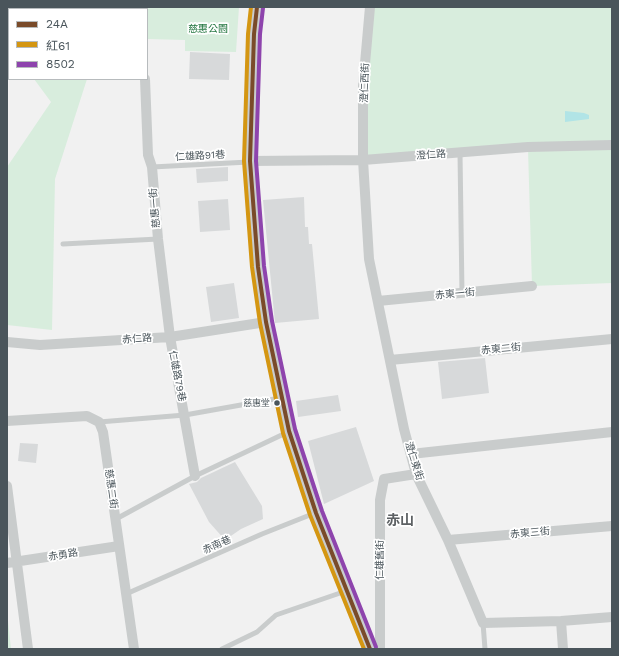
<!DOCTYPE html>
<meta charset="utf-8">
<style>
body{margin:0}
#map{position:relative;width:619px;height:656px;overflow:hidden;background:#f1f1f1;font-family:"Work Sans","Noto Sans TC",sans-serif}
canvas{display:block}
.frame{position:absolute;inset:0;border:8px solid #4a555b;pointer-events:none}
.legend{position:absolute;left:8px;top:8px;width:140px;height:72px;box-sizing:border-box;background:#fff;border:1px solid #b7bbbd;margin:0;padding:5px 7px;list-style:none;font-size:12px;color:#4a555b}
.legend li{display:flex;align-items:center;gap:8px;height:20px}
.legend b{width:20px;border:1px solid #b7bbbd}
</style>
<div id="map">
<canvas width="619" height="656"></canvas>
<div class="frame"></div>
<ul class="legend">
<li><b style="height:5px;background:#7a4b2a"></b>24A</li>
<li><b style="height:5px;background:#d49612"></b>紅61</li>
<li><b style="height:5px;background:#8e44ad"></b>8502</li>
</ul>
</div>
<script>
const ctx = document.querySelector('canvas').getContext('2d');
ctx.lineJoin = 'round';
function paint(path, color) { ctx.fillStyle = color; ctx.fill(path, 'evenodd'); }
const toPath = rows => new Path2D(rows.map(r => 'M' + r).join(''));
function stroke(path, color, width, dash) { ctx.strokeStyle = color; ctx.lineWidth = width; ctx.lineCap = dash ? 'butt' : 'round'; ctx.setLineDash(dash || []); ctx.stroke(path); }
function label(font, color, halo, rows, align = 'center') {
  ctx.font = font + ' "Work Sans","Noto Sans TC",sans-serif'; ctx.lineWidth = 3.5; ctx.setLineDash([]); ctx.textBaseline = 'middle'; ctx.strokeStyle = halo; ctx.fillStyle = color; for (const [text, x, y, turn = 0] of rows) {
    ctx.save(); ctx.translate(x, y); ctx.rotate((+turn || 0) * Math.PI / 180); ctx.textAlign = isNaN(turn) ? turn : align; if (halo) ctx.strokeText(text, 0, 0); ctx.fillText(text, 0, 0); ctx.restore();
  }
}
const green = toPath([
 [7,7,239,7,236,52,185,51,185,40,147,39,147,9,9,9,9,45,7,43],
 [370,7,612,7,612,283,532,286,528,149,363,160],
 [34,79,87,79,55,179,52,330,7,325,7,167,51,102],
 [7,611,11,649,7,649]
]);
const water = toPath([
 [565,111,584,113,589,115,589,119,565,122]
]);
const building = toPath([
 [190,52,230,54,229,80,189,79],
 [228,167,228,181,197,183,196,169],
 [304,197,305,227,308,227,309,244,312,244,319,319,275,323,263,200],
 [228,199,230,230,200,232,198,201],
 [234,283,239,318,211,322,206,287],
 [485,358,489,393,442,399,438,362],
 [338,395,341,411,298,417,296,401],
 [356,427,374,481,324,504,308,441],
 [20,443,38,444,36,463,18,461],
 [235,462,262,506,263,519,241,529,225,540,209,522,189,484,197,482,201,478]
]);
const lane = toPath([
 [460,153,462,294],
 [152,167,249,162],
 [63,244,158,239],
 [99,422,185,415,280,398],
 [116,519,195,476,288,432],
 [126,594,262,534,315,513],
 [483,623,485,649],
 [222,649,257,632,276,615,346,591]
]);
const street = toPath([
 [370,7,363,86,363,160,369,259,404,429,416,474,448,540,483,623,561,621,612,617],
 [145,79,148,155,152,167,158,239,170,337,195,476],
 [250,161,363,160,528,147,612,145],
 [378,301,532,286],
 [7,342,40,345,170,337,266,322],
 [390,360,612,339],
 [7,421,87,416,99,422,103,432,134,649],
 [411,454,612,432],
 [7,486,28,649],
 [448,540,612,526],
 [7,563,119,546],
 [561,621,563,649],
 [380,649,380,500,384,479,416,474]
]);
const secondary = toPath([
 [257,7,254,34,250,161,258,267,266,322,289,431,316,513,370,649]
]);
const bus1 = toPath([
 [257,7,254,34,250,161,258,267,266,322,289,431,316,513,370,649]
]);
const bus2 = toPath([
 [251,7,248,34,244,161,252,267,260,323,283,433,310,515,364,649]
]);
const bus3 = toPath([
 [263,8,260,34,256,161,264,266,272,321,295,429,322,511,376,647]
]);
const markers = [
 [277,403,3.5,"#4a555b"]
];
const busNames = [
 ["慈惠堂",270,403]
];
const parkNames = [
 ["慈惠公園",208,29]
];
const streetNames = [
 ["澄仁西街",365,83,-88],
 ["澄仁路",431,155,-4],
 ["仁雄路91巷",200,156,-3],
 ["慈惠一街",155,208,-95],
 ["赤東一街",455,294,-5],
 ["赤仁路",137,339,-4],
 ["赤東二街",501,349,-5],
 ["仁雄路79巷",177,376,79],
 ["澄仁東街",414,461,73],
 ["慈惠二街",111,489,82],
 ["赤東三街",530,533,-5],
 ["赤南巷",217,545,-24],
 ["赤勇路",63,555,-9],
 ["仁雄舊街",380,560,-90]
];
const districtNames = [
 ["赤山",400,521]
];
paint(green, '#d8eddd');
paint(water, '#b1e4e6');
paint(building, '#d7d9da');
stroke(lane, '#c9cccc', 5);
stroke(street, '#c9cccc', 10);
stroke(secondary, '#c9ccce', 14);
stroke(bus1, '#7a4b2a', 4);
stroke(bus2, '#d49612', 4);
stroke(bus3, '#8e44ad', 4);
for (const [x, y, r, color] of markers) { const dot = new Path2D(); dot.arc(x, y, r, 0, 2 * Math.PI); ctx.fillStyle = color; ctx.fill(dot); stroke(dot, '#fff', 1.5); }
label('9px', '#4a555b', '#fff', busNames, 'right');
label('10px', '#22753f', '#fff', parkNames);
label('10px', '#4a555b', '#fff', streetNames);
label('bold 14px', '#5d6164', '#fff', districtNames);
</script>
